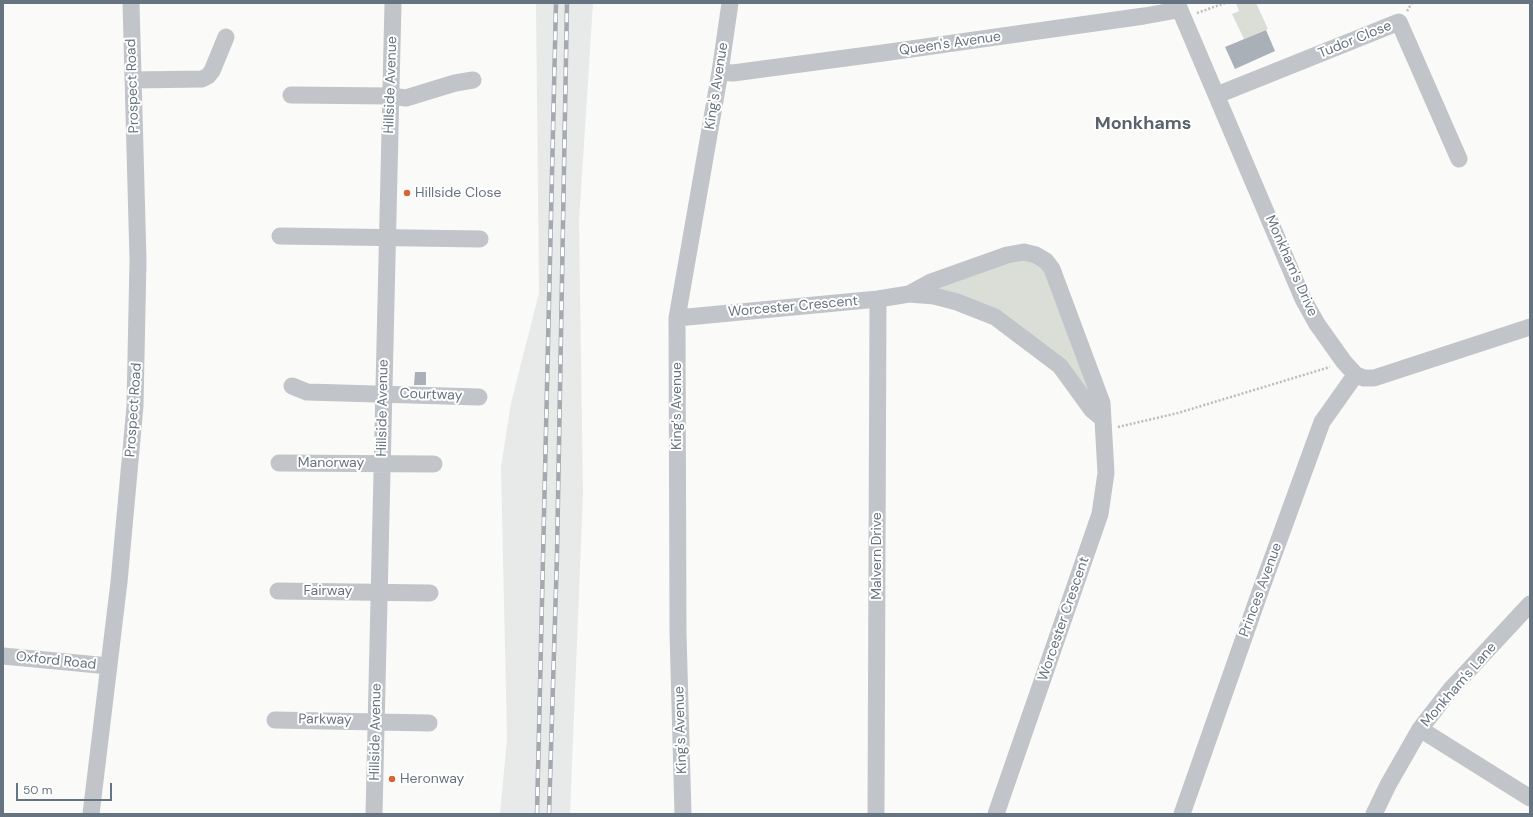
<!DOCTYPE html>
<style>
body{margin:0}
#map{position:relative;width:1533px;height:817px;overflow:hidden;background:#fafaf8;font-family:"DM Sans",sans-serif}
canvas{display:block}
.frame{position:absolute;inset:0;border:4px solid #667481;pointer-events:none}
.scale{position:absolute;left:16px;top:783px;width:96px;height:18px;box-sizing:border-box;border:2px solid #667481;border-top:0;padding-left:5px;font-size:12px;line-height:14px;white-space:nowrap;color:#667481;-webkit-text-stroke:3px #fff;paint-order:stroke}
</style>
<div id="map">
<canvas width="1533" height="817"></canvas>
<div class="frame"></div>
<div class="scale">50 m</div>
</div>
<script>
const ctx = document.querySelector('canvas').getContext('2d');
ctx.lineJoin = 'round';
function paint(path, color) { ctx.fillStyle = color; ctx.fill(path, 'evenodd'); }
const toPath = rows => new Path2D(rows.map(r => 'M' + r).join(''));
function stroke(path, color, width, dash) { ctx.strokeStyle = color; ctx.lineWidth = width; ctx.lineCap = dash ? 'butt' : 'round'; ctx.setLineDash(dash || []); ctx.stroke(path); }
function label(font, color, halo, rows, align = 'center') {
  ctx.font = font + ' "DM Sans",sans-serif'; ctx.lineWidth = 4; ctx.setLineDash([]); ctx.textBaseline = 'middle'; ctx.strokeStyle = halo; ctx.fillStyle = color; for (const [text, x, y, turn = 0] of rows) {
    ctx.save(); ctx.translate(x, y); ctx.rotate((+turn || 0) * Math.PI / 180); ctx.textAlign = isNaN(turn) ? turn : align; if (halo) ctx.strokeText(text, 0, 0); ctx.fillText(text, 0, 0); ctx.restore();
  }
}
const built = toPath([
 [536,3,593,3,579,222,583,494,570,814,500,814,507,739,501,467,511,403,539,293]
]);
const green = toPath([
 [1236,3,1256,3,1268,29,1244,39,1232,14,1239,11],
 [1026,258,1037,263,1050,276,1099,404,1052,353,929,292,1008,260]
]);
const building = toPath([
 [1266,30,1275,51,1235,69,1225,47],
 [415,372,426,372,426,385,414,385]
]);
const path = toPath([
 [1407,11,1412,3],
 [1197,13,1225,3],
 [1118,427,1178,413,1330,367]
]);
const minor = toPath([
 [1177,3,1303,299,1317,324,1344,362,1356,375,1364,378,1374,378,1530,327],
 [720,72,733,73,883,53,1144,16,1172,11,1179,8],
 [133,80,202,79,208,76,212,71,226,37],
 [291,95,391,96,406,98,455,83,473,80],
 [1217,95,1399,22,1459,159],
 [280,236,480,239],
 [909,294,934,296,957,302,995,317,1060,366,1092,410,1103,419],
 [677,318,878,299,909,294,931,282,1007,255,1024,252,1036,255,1046,261,1052,269,1102,403,1106,473,1100,514,996,814],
 [292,386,307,392,479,397],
 [279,463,434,464],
 [278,591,430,593],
 [3,656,109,666],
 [275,720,429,723],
 [1420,729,1530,798],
 [91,814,119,582,135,406,138,260,131,3],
 [374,814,393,3],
 [683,814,678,633,677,318,720,72,730,3],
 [876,814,878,299],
 [1182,814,1260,592,1322,422,1351,381,1356,375],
 [1374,814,1388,785,1420,729,1451,689,1530,604]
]);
const rail = toPath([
 [537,814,556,3],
 [549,814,557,555,567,3]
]);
const markers = [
 [407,193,4,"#d8653a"],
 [392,779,4,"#d8653a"]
];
const streetNames = [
 ["Tudor Close",1355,40,-22],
 ["Queen's Avenue",950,44,-8],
 ["Hillside Avenue",391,85,-88],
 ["Prospect Road",133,86,-92],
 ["King's Avenue",717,86,-81],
 ["Monkham's Drive",1291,266,66],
 ["Worcester Crescent",793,307,-5],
 ["Courtway",431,395,2],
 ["King's Avenue",677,406,-90],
 ["Hillside Avenue",383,408,-89],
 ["Prospect Road",134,410,-86],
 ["Manorway",331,463],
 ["Malvern Drive",877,556,-90],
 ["Princes Avenue",1261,590,-70],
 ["Fairway",328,591],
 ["Worcester Crescent",1064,619,-71],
 ["Oxford Road",56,661,6],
 ["Monkham's Lane",1459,685,-49],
 ["Parkway",325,720,1],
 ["King's Avenue",681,730,-92],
 ["Hillside Avenue",376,732,-89]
];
const poiNames = [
 ["Hillside Close",415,193],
 ["Heronway",400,779]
];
const districtNames = [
 ["Monkhams",1143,124]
];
paint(built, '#e8e9e9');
paint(green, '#daded7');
paint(building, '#a9b0b7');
stroke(path, '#babdc0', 2.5, [2, 2]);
stroke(minor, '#c1c5c9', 17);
stroke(rail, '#a3a9af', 4.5);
stroke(rail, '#fff', 3, [9]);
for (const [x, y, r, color] of markers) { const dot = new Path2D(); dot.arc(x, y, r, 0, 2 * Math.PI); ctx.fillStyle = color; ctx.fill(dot); stroke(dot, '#fff', 1.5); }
label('14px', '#667481', '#fff', streetNames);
label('14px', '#667481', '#fff', poiNames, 'left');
label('bold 18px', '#58636c', '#fff', districtNames);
</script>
